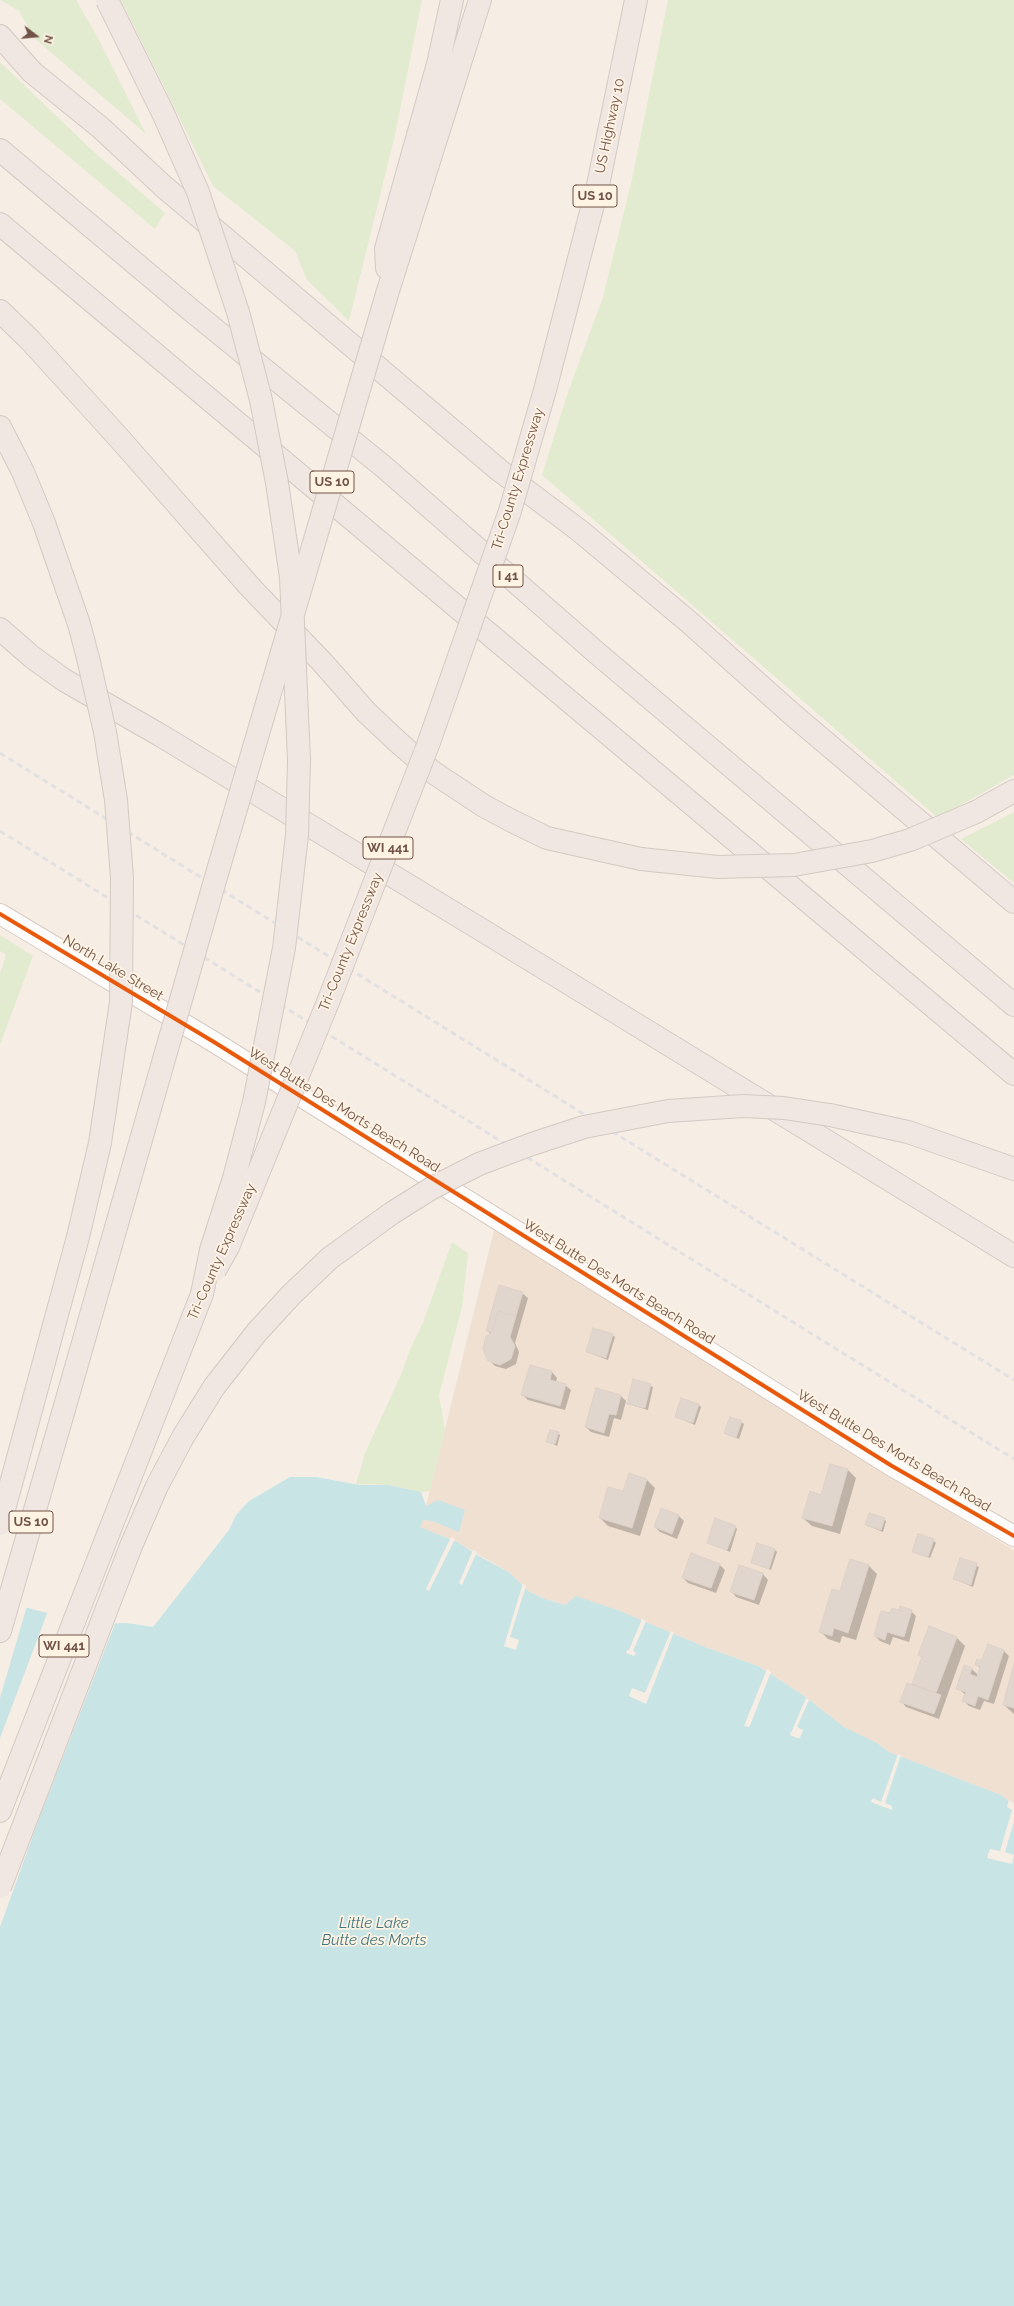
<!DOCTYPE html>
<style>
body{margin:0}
#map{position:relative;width:1014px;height:2306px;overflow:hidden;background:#f6eee5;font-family:Raleway,sans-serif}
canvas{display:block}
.north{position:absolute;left:16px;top:16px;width:40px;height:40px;-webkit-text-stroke:3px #fff3e4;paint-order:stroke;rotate:106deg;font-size:11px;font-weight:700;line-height:16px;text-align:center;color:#715447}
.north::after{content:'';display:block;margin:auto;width:14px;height:18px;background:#715447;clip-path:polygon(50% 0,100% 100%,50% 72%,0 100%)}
</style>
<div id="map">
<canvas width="1014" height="2306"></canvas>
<div class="north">N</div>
</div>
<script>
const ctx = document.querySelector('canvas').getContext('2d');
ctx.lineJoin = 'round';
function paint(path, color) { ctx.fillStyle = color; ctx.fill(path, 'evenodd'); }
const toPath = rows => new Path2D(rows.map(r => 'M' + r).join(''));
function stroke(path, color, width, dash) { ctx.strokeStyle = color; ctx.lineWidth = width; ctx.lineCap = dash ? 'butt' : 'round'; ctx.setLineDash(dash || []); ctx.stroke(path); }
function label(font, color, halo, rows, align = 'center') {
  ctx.font = font + ' Raleway,sans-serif'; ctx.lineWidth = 3.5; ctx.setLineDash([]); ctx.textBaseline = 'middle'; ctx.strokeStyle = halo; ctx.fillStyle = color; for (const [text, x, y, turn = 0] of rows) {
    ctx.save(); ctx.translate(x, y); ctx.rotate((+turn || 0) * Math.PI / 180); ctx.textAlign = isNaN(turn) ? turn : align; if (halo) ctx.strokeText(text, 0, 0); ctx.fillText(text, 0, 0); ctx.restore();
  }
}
const residential = toPath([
 [495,1226,883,1472,1014,1550,1014,1805,1001,1795,889,1752,877,1743,844,1727,803,1695,758,1666,705,1647,619,1611,577,1597,565,1605,545,1599,528,1591,510,1573,457,1542,420,1527,423,1520,432,1521,459,1531,465,1511,438,1501,426,1506]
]);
const green = toPath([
 [0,0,76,0,97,36,146,134,34,38,19,11],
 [121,0,422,0,395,135,349,321,307,280,295,251,213,186],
 [668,0,1014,0,1014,775,938,818,542,475,567,395,603,297,632,179],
 [0,62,94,152,165,213,155,229,0,99],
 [1014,812,1014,883,961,839],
 [0,935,33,956,0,1045,0,973,6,955,0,951],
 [452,1242,468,1253,462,1307,439,1395,445,1430,430,1491,421,1492,389,1485,356,1484,365,1453,403,1370,410,1349,422,1325]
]);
const water = toPath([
 [290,1477,316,1477,360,1485,389,1485,421,1492,426,1506,438,1500,465,1510,459,1532,432,1521,423,1520,420,1527,457,1542,479,1556,510,1573,528,1591,545,1599,565,1605,576,1596,620,1611,705,1647,758,1666,803,1695,844,1727,877,1743,889,1752,1001,1795,1014,1805,1014,2306,0,2306,0,1600,39,1611,97,1624,127,1623,153,1627,229,1530,236,1515,249,1501]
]);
const pier = toPath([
 [451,1537,455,1539,429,1591,426,1589],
 [473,1550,477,1552,462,1585,459,1583],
 [523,1583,526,1586,510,1637,519,1640,516,1650,504,1646],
 [0,1598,27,1606,0,1698],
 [48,1611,97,1622,116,1621,40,1816,0,1927,0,1738],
 [642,1619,646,1621,633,1651,636,1653,634,1656,626,1653,627,1650,629,1650],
 [671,1631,674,1632,646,1704,629,1696,632,1688,645,1693],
 [767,1669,771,1672,751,1723,749,1727,744,1726],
 [806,1698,809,1700,797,1727,803,1730,800,1738,797,1738,790,1735],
 [898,1754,901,1755,885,1803,892,1806,892,1810,871,1802,873,1798,881,1802],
 [1009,1800,1014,1803,1014,1821,1005,1852,1014,1855,1012,1864,987,1858,990,1849,1000,1851,1012,1810,1007,1807]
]);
const shadow = toPath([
 [522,1293,528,1298,515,1343,519,1352,516,1364,506,1369,495,1366,489,1360,491,1334,487,1330],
 [612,1335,615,1337,608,1360,587,1352],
 [552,1372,557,1378,556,1382,565,1385,571,1390,565,1410,528,1400,522,1394],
 [634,1380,653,1387,648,1410,628,1404],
 [596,1389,621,1396,626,1401,621,1420,614,1418,609,1437,591,1432,586,1427],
 [699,1405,701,1407,695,1425,676,1417],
 [741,1422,744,1424,739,1439,725,1433],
 [558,1433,560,1435,557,1446,547,1441],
 [848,1470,856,1478,840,1534,812,1526,803,1518],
 [647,1480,655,1488,640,1536,608,1526,600,1518,624,1493],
 [662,1509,679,1516,684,1521,677,1539,660,1532,655,1527],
 [884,1519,886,1521,883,1532,866,1525],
 [735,1526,737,1529,730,1552,708,1542],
 [933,1540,936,1543,930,1558,913,1552],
 [774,1549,777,1552,771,1570,752,1563],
 [960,1559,979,1567,973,1587,954,1579],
 [851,1560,869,1566,877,1574,856,1640,842,1636,840,1643,828,1639,820,1631,840,1592],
 [719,1564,725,1570,716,1593,688,1583,683,1578],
 [740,1566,763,1574,768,1580,759,1605,736,1597,731,1591],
 [899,1611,911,1611,916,1616,909,1642,893,1637,890,1645,880,1641,875,1636],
 [929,1627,957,1638,965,1646,939,1719,906,1707,901,1701,912,1686,923,1658,919,1655],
 [1003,1650,1009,1656,994,1704,984,1701,980,1710,969,1706,964,1701,966,1695,957,1688,964,1666,972,1669,978,1675,980,1668,977,1665],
 [1014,1668,1014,1714,1004,1705]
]);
const building = toPath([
 [499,1285,523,1292,516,1316,498,1311,492,1332,486,1331,499,1285],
 [498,1311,516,1316,510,1337,515,1346,511,1359,500,1365,488,1361,483,1349,486,1336,492,1332,498,1311],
 [593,1328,613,1334,606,1358,586,1352,593,1328],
 [530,1365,552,1371,550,1380,566,1384,560,1406,521,1395,530,1365],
 [633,1379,651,1384,645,1408,627,1404,633,1379],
 [596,1388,621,1395,616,1415,609,1414,604,1433,585,1427,596,1388],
 [681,1398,699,1404,693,1423,675,1417,681,1398],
 [730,1417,742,1421,736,1438,724,1433,730,1417],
 [550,1430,559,1432,555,1444,546,1442,550,1430],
 [830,1464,848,1469,832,1526,802,1518,810,1491,821,1495,830,1464],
 [629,1473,647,1479,632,1528,599,1518,608,1487,623,1491,629,1473],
 [661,1508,679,1515,672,1534,654,1527,661,1508],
 [869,1513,885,1518,881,1530,865,1525,869,1513],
 [715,1518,736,1526,727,1550,707,1543,715,1518],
 [918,1534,934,1539,928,1557,912,1552,918,1534],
 [757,1543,775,1549,769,1569,751,1563,757,1543],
 [691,1553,720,1564,711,1588,682,1578,691,1553],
 [960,1558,977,1563,971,1585,953,1579,960,1558],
 [850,1559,869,1565,848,1633,834,1628,832,1636,819,1632,832,1589,840,1591,850,1559],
 [739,1565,763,1573,754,1600,730,1592,739,1565],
 [900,1606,912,1610,904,1637,887,1632,885,1640,874,1636,881,1611,890,1613,892,1608,899,1610,900,1606],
 [929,1626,957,1637,936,1693,912,1684,922,1657,918,1655,929,1626],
 [988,1644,1004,1650,988,1700,978,1696,975,1706,962,1701,966,1692,956,1689,964,1665,972,1668,970,1674,977,1677,980,1666,975,1665,977,1659,982,1660,988,1644],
 [1014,1664,1014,1708,1003,1705,1014,1664],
 [907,1683,941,1695,934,1714,900,1702,907,1683]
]);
const tertiary = toPath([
 [0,914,214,1042,892,1466,1014,1536]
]);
const motorway = toPath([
 [0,36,32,72,101,128,163,186,499,470,580,531,689,622,793,715,1014,902],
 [0,150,192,311,384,467,598,654,1014,1005],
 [0,224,1014,1074],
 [387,268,386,249,438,64,452,0],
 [387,294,480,0],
 [0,311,30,340,119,438,251,588,323,663,366,712,399,743,434,773,484,806,512,821,547,838,641,859],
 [545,390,598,185,636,0],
 [0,427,23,472,44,523,79,624,88,658],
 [0,629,32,657,64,680,160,735,495,938,1014,1256],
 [976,812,1014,791],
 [830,1115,908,1132,1014,1169],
 [0,1631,63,1413],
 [0,1811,202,1294]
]);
const rail = toPath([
 [0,753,1014,1380],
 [0,831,1014,1459]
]);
const motorwayBridge = toPath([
 [107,0,163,113,198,192,238,312,261,400,277,483,291,577,299,760,297,835,284,948,254,1102,234,1178,211,1250,202,1294],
 [641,859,718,867,794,865,872,851,910,840,976,812],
 [215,1270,228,1247,328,1002,428,745,510,511,545,390],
 [63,1413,216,877,387,294],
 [0,1524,78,1237,100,1143,121,1002,122,878,116,800,105,732,88,658],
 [0,1887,131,1546,157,1486,183,1437,214,1387,257,1332,292,1294,330,1258,392,1213,432,1188,479,1164,532,1144,584,1127,668,1111,743,1106,784,1108,830,1115]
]);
const cycleway = toPath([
 [0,914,214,1042,892,1466,1014,1536]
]);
const shields = [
 [595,196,44],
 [332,482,44],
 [508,576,30],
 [388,848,50],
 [31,1522,44],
 [64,1646,50]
];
const shieldNames = [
 ["US 10",595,196],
 ["US 10",332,482],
 ["I 41",508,576],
 ["WI 441",388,848],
 ["US 10",31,1522],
 ["WI 441",64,1646]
];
const streetNames = [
 ["US Highway 10",610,126,-78],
 ["Tri-County Expressway",518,479,-73],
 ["Tri-County Expressway",351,942,-68],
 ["North Lake Street",113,968,31],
 ["West Butte Des Morts Beach Road",344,1110,32],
 ["Tri-County Expressway",222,1252,-66],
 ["West Butte Des Morts Beach Road",619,1282,32],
 ["West Butte Des Morts Beach Road",894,1451,31]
];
const waterNames = [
 ["Little Lake",374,1923],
 ["Butte des Morts",374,1940]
];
paint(residential, '#efe0d2');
paint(green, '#e2ebd0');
paint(water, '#c8e4e4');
paint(pier, '#f6eee5');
paint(shadow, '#0003');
paint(building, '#e1d6cd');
stroke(building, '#ded1c8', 1);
stroke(tertiary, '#d7cbc3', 22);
stroke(motorway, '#d4c9c3', 24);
stroke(tertiary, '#fefcfb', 20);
stroke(motorway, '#f0e6e2', 22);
stroke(rail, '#e3e0e2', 3, [6, 4]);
stroke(motorwayBridge, '#d4c9c3', 24, []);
stroke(motorwayBridge, '#f0e6e2', 22);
stroke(cycleway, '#e8590c', 4);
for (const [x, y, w] of shields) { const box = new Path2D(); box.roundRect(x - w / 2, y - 11, w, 22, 3); ctx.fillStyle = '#fff3e4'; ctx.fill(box); stroke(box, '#715447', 1); }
label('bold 13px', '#715447', null, shieldNames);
label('14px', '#715447', '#fff3e4', streetNames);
label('italic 15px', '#3f767e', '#fff3e4', waterNames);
</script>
